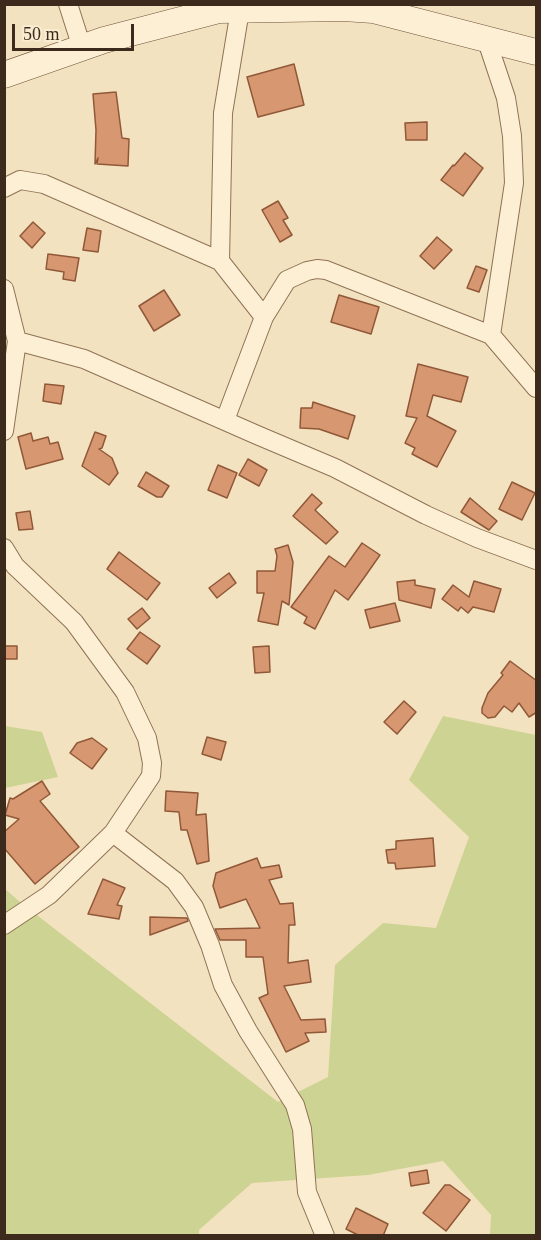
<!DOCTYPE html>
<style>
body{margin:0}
#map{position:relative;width:541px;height:1240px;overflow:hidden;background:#f3e2c0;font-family:Georgia,serif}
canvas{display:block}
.frame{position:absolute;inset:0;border:6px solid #3c2a1c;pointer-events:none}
.scale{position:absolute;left:12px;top:24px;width:122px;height:27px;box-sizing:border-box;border:3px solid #3c2a1c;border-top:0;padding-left:8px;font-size:18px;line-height:21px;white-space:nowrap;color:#3c2a1c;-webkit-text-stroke:4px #f9ecd0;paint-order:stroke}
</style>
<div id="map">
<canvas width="541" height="1240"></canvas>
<div class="frame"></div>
<div class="scale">50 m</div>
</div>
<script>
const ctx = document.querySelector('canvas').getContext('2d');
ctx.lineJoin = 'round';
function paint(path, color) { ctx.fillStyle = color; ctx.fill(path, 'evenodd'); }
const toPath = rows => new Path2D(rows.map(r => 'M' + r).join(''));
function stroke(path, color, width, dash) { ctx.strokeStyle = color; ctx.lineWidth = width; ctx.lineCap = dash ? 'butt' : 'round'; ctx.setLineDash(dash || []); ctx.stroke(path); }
const green = toPath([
 [443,716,536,735,536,1235,490,1235,491,1215,443,1161,368,1175,252,1183,199,1230,199,1235,5,1235,4,888,20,902,278,1102,328,1077,335,965,383,923,436,928,469,837,409,780],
 [5,726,42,732,58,777,5,788]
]);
const building = toPath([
 [294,64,304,105,258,117,247,77,294,64],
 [116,92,122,138,129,139,128,166,97,164,98,158,95,164,96,130,93,94,116,92],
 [427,122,427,140,406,140,405,123,427,122],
 [465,153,483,168,463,196,441,180,453,165,454,166,465,153],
 [278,201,288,218,283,220,292,235,280,242,262,210,278,201],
 [33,222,45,233,32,248,20,236,33,222],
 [87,228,101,231,98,252,83,250,87,228],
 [437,237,452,250,434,269,420,256,437,237],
 [48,254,79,258,75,281,63,279,64,272,46,269,48,254],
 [476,266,487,270,479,292,467,288,476,266],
 [164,290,180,315,154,331,139,306,164,290],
 [339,295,379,307,371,334,331,322,339,295],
 [418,364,468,377,461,402,433,395,427,416,456,431,437,467,412,454,415,448,405,443,417,418,406,416,418,364],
 [45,384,64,386,61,404,43,401,45,384],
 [313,402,355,416,348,439,319,429,300,428,301,408,312,408,313,402],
 [95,432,106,436,102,448,99,449,112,458,118,473,109,485,82,466,95,432],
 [31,433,33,441,48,437,50,444,58,442,63,459,26,469,18,437,31,433],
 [248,459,267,470,259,486,239,475,248,459],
 [218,465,237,473,227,498,208,490,218,465],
 [146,472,169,486,162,497,157,497,138,486,146,472],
 [512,482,535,493,522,520,499,509,512,482],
 [312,494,322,503,315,510,338,532,326,544,293,516,312,494],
 [470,498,497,521,489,530,461,512,470,498],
 [30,511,33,529,19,530,16,513,30,511],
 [362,543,380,555,366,575,348,600,335,590,315,629,304,623,307,617,291,607,329,556,345,567,362,543],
 [288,545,293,562,289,605,282,601,278,625,258,621,264,593,257,593,257,571,275,571,277,556,275,549,288,545],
 [119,552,160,583,147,600,107,569,119,552],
 [229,573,236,583,217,598,209,588,229,573],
 [415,580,415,585,435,589,431,608,399,600,397,582,415,580],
 [474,581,501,589,494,612,473,607,468,613,461,607,458,611,442,599,453,585,469,597,474,581],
 [395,603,400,621,370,628,365,610,395,603],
 [142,608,150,618,137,629,128,619,142,608],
 [140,632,160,646,147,664,127,649,140,632],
 [4,646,17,646,17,659,4,659,4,646],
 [269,646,270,672,255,673,253,647,269,646],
 [510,661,537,681,537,712,529,717,519,703,512,712,504,706,495,717,488,718,482,713,482,708,488,693,503,675,501,673,510,661],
 [404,701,416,712,397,734,384,722,404,701],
 [207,737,226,742,221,760,202,754,207,737],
 [92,738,107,749,92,769,70,753,77,743,92,738],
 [42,781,50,794,40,801,79,847,35,884,4,848,4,832,19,819,5,815,10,798,13,799,42,781],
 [166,791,198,793,196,815,206,814,209,861,197,864,187,830,181,830,179,812,165,811,166,791],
 [433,838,435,866,396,869,395,863,388,863,386,850,396,849,396,841,433,838],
 [257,858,261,868,279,865,282,877,269,880,280,904,293,903,295,925,289,925,288,963,308,960,311,982,284,986,301,1020,325,1019,326,1032,305,1033,309,1041,286,1052,259,998,268,994,263,957,246,957,246,940,220,940,215,929,260,928,246,899,220,908,213,886,216,873,257,858],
 [103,879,125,888,117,905,122,906,119,919,88,914,103,879],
 [150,917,187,918,188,921,150,935,150,917],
 [427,1170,429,1183,411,1186,409,1173,427,1170],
 [445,1185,450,1185,470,1200,446,1231,423,1213,445,1185],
 [356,1208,388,1224,383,1236,360,1236,346,1229,356,1208]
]);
const street = toPath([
 [68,4,82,48],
 [487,41,506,98,512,136,514,183,491,335,536,388],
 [4,188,20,180,44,184,220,261,264,317],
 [220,261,223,113,240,10],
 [4,289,17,341,4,431],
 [17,341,84,359,257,435,335,468,426,515,477,538,536,560],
 [225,420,264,317,287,280,307,271,317,269,326,270,491,335],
 [4,548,15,566,74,622,125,692,147,738,152,763,151,776,113,833,49,895,4,925],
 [113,833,175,881,194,907,210,945,223,985,248,1031,295,1105,302,1129,307,1192,325,1236]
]);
const secondary = toPath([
 [4,75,104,40,219,10,344,8,373,10,536,52]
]);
paint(green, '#cdd392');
paint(building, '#d69771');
stroke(building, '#915838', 1.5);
stroke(street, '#8f7255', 20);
stroke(secondary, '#705239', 27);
stroke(street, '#fdefd4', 18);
stroke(secondary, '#fdefd4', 26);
</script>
